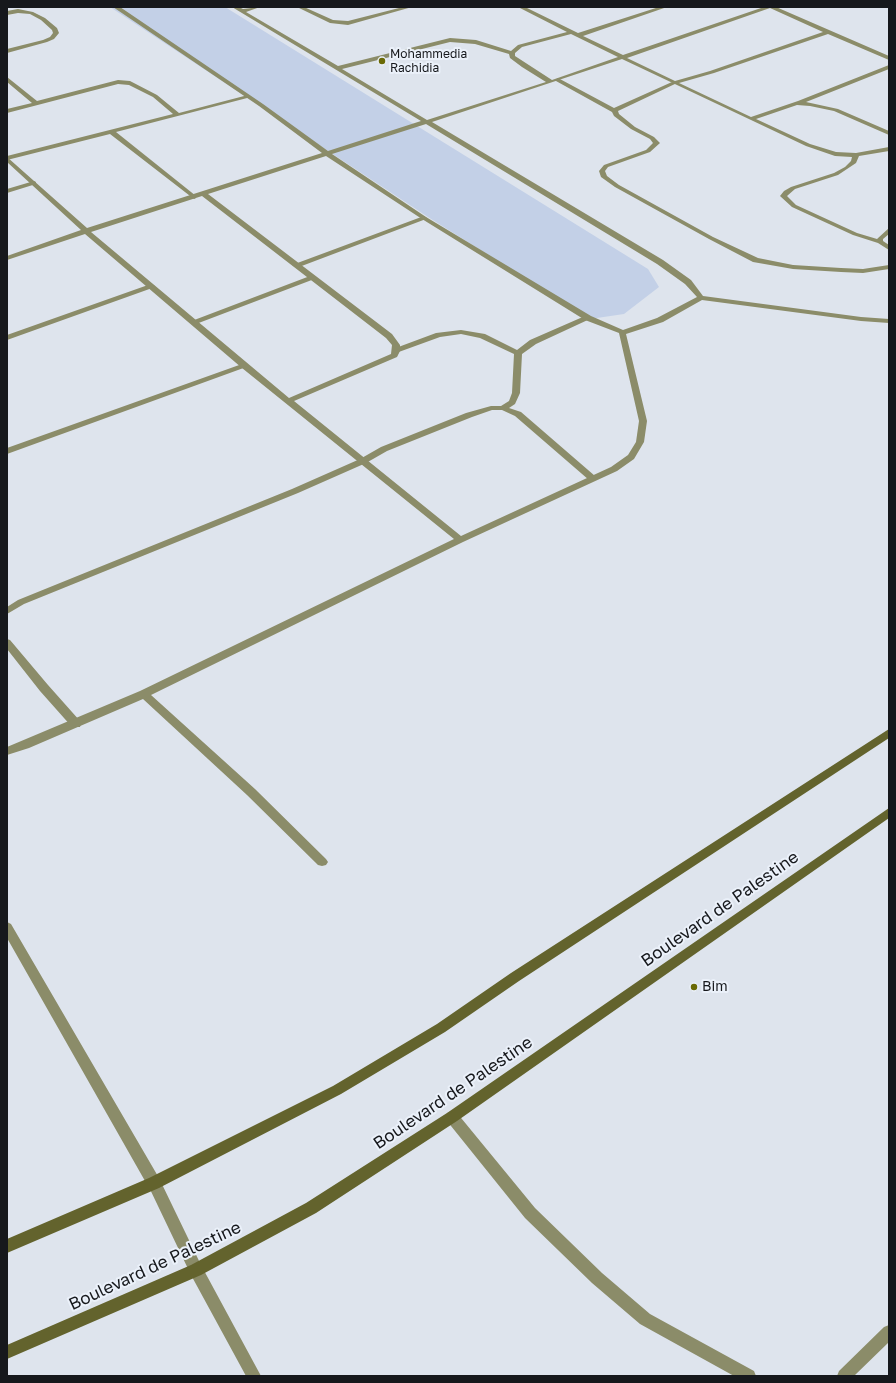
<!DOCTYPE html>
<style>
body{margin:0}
#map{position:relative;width:896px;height:1383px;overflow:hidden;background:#dee4ed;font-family:"Golos Text",sans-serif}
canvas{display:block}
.frame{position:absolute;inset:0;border:8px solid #16181c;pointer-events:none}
</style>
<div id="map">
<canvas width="896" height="1383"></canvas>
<div class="frame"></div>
</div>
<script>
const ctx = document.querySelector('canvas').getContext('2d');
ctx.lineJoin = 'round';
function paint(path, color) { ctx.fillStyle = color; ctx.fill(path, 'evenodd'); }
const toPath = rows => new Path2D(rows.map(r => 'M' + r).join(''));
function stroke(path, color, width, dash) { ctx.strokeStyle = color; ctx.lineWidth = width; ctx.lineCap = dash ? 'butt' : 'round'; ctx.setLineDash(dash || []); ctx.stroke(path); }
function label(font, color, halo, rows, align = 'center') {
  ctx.font = font + ' "Golos Text",sans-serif'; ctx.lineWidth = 4; ctx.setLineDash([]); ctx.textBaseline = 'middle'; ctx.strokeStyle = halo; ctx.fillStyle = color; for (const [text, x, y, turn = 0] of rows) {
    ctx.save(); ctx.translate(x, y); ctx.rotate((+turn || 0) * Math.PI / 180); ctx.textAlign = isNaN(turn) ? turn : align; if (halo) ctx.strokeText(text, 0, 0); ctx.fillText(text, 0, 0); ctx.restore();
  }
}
const green = toPath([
 [110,7,225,7,648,269,659,287,624,314,590,319,428,217]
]);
const lane = toPath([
 [7,77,37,101,118,80,130,81,157,95,179,113,248,95,251,97,116,132,196,196,196,198,194,199,110,134,7,160,7,156,173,114,153,97,129,85,118,84,7,113,7,109,32,103,7,82,7,77],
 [558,78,614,108,672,82,677,83,618,111,619,114,635,127,654,137,660,143,650,152,608,167,605,171,607,176,619,185,713,237,758,258,793,265,841,268,863,269,889,265,889,269,863,273,841,272,793,269,753,262,709,239,615,187,601,177,599,171,604,165,646,150,653,143,650,139,631,129,614,116,612,112,556,81,555,80,558,78],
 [34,181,36,182,36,184,7,193,7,189,34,181],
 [424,216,427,218,426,219,299,267,296,267,292,265,424,216],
 [310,276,313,276,317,278,196,324,193,324,189,322,310,276],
 [148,285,154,285,155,287,7,340,7,335,148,285],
 [585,316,588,316,592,318,536,344,522,354,520,393,515,404,509,408,521,412,595,476,596,478,595,480,589,480,515,416,502,410,492,410,472,417,387,451,366,463,298,493,24,604,7,614,7,607,18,600,292,489,360,459,381,447,466,413,491,406,501,406,509,401,512,393,514,354,480,338,461,334,440,337,396,353,393,353,393,349,436,333,461,330,485,334,517,350,530,340,585,316],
 [242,364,245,364,249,366,7,454,7,448,242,364],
 [7,639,10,640,48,685,80,721,81,724,80,727,72,727,40,691,7,649,7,639],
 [7,922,11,924,159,1178,161,1183,159,1188,154,1189,149,1188,7,938,7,922]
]);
const street = toPath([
 [113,7,120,7,263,104,328,151,421,121,232,7,239,7,243,9,260,7,246,12,338,66,450,38,476,40,511,51,518,45,567,32,518,7,525,7,578,33,659,7,667,7,583,36,623,55,764,7,776,7,889,56,889,60,828,34,714,73,679,83,751,117,798,101,889,65,889,69,806,102,838,109,889,131,889,135,834,111,810,106,797,105,756,119,810,144,836,152,856,153,889,147,889,151,859,156,856,163,838,175,795,189,787,196,796,205,857,233,877,239,889,228,889,234,883,239,883,241,889,245,889,250,878,243,853,235,792,207,780,196,784,191,791,187,834,173,845,167,851,161,852,157,835,156,806,146,622,59,432,122,663,260,691,280,703,296,861,317,889,319,889,323,861,321,702,300,663,322,626,334,647,421,644,442,634,459,617,471,463,542,151,695,255,789,326,859,328,862,326,865,322,866,318,865,247,795,143,699,29,748,7,755,7,747,140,691,454,539,242,368,85,234,7,260,7,256,81,230,7,162,7,157,87,228,322,153,259,106,113,7],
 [770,8,823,32,710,71,675,81,627,58,770,8],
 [571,34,618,57,552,80,515,56,515,53,522,47,571,34],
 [450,42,475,44,509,54,510,58,522,67,546,82,427,120,342,69,450,42],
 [426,124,657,264,685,284,697,297,657,318,623,330,591,316,426,217,332,154,426,124],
 [326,156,422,219,585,320,619,333,639,421,636,442,628,455,611,467,461,536,294,401,397,357,400,351,400,345,392,334,208,194,326,156],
 [202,196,386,338,392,345,391,354,289,398,91,232,202,196],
 [297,7,304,7,333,20,348,21,403,7,412,7,348,25,330,23,297,7],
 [18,9,33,12,45,18,57,28,59,33,54,39,47,42,7,53,7,49,43,40,50,37,53,33,52,30,41,20,30,14,18,13,7,15,7,11,18,9],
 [452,1111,457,1113,535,1208,602,1273,650,1314,754,1371,756,1376,734,1376,640,1324,592,1283,525,1218,447,1121,446,1117,447,1113,452,1111],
 [154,1177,159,1178,201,1265,261,1376,246,1376,191,1275,147,1183,149,1178,154,1177],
 [889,1325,889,1342,854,1376,837,1376,839,1371,884,1327,889,1325]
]);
const secondary = toPath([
 [889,729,889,738,519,981,445,1032,341,1094,159,1188,7,1253,7,1239,149,1178,333,1086,437,1024,511,973,889,729],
 [889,808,889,818,457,1121,316,1213,201,1275,7,1359,7,1345,191,1265,306,1203,447,1113,889,808]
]);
const markers = [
 [382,61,4,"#6a6905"],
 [694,987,4,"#6a6905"]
];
const farPoinames = [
 ["Mohammedia",390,54],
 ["Rachidia",390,68]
];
const poiNames = [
 ["Bim",702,987]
];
const nearStreetnames = [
 ["Boulevard de Palestine",720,909,-35],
 ["Boulevard de Palestine",453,1093,-34],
 ["Boulevard de Palestine",155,1266,-25]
];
paint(green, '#c3d0e7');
paint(lane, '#8b8c69');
paint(street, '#8b8c69');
paint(secondary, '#63632d');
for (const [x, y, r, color] of markers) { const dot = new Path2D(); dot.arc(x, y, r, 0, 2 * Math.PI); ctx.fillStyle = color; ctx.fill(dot); stroke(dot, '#ebf1fa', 1.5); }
label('12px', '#16181c', '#ebf1fa', farPoinames, 'left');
label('14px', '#16181c', '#ebf1fa', poiNames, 'left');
label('17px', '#16181c', '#ebf1fa', nearStreetnames);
</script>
